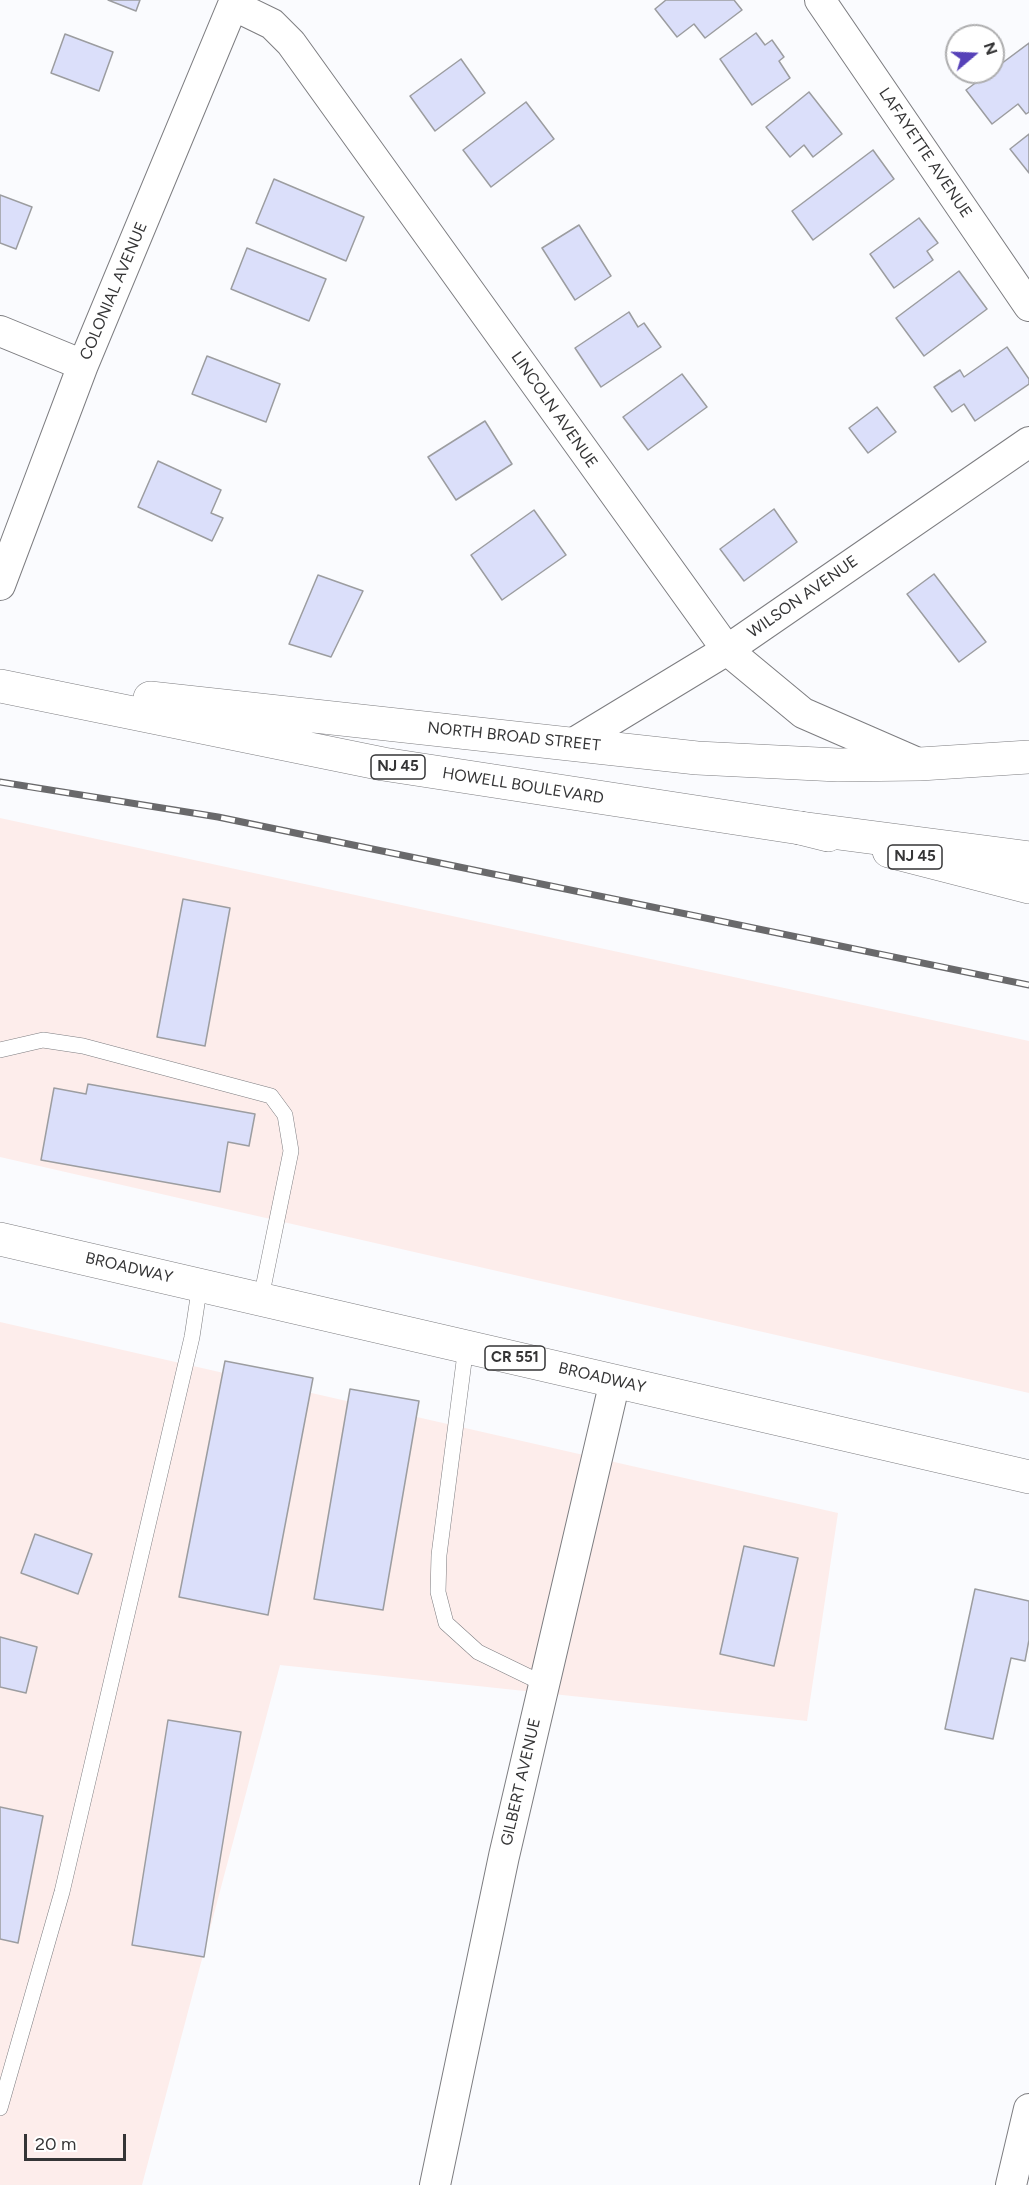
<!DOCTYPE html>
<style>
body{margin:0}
#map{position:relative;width:1029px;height:2185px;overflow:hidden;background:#fafbfe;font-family:Figtree,sans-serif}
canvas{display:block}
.north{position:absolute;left:945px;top:24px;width:60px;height:60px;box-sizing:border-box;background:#fff;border:2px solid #aeaeaf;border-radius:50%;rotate:71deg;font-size:16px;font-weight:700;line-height:24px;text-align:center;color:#353536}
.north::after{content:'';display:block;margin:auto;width:21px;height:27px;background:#5641b8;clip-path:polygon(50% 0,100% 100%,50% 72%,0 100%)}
.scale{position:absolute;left:24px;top:2134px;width:102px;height:27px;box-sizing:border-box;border:3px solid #353536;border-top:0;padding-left:8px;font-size:18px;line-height:21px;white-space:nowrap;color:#353536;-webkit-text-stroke:4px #fff;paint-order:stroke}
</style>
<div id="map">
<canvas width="1029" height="2185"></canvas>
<div class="north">N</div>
<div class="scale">20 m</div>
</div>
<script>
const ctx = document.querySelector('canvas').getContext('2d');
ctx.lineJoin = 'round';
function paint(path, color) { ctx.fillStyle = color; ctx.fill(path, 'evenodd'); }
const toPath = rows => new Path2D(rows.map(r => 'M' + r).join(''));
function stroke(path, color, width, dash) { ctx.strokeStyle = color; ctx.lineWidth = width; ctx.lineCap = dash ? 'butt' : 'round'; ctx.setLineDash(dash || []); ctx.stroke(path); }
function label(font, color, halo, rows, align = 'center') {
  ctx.font = font + ' Figtree,sans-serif'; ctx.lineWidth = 6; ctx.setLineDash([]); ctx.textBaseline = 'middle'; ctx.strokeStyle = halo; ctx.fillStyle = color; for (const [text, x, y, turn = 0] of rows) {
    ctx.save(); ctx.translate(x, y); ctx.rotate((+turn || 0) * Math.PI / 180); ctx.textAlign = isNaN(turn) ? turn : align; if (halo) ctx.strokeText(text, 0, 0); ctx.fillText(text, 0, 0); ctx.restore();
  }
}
const industrial = toPath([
 [0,818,1029,1041,1029,1393,0,1157],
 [0,1322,838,1513,807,1721,280,1665,142,2185,0,2185]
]);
const building = toPath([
 [108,0,140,0,136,11,108,0],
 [666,0,734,0,742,10,705,38,694,24,677,37,655,9,666,0],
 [756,33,765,45,772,40,784,57,779,61,790,78,752,105,720,59,756,33],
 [65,34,113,52,99,91,51,73,65,34],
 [1029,43,1029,112,1026,114,1018,104,992,124,966,90,1029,43],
 [461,59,485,93,435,131,410,96,461,59],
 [809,92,842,134,813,157,804,145,790,157,766,127,809,92],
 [526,102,554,139,491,187,463,150,526,102],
 [1029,134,1029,173,1010,149,1029,134],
 [873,150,894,179,813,240,792,211,873,150],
 [274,179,364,217,346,261,256,223,274,179],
 [0,195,32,207,16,249,0,243,0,195],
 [919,218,938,243,927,251,933,260,894,288,870,254,919,218],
 [579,225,611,276,575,300,542,248,579,225],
 [247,248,326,279,309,321,231,289,247,248],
 [959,271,987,309,924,356,896,318,959,271],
 [629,312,638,327,644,323,661,347,601,387,575,348,629,312],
 [1007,347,1029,379,1029,384,975,421,964,404,952,412,934,387,960,370,964,377,1007,347],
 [207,356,280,384,266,422,192,394,207,356],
 [682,374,707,407,648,450,623,417,682,374],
 [877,407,896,432,868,453,849,428,877,407],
 [485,421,512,464,456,500,428,457,485,421],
 [158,461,221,490,211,513,223,518,212,541,138,507,158,461],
 [774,509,797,542,744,581,720,549,774,509],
 [534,510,566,555,502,600,471,555,534,510],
 [934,574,986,642,959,662,907,594,934,574],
 [318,575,363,591,331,657,289,644,318,575],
 [183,899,230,908,205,1046,157,1037,183,899],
 [88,1084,255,1114,249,1146,228,1142,220,1192,41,1160,54,1088,86,1094,88,1084],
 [225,1361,313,1378,268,1615,179,1597,225,1361],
 [350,1389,419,1401,383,1610,314,1599,350,1389],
 [35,1534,92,1554,78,1594,21,1573,35,1534],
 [744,1546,798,1558,774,1666,720,1654,744,1546],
 [975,1589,1029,1601,1029,1640,1025,1661,1011,1658,993,1739,945,1729,975,1589],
 [0,1637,37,1647,26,1693,0,1687,0,1637],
 [168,1720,241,1732,204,1957,132,1945,168,1720],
 [0,1807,43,1816,18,1943,0,1939,0,1807]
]);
const service = toPath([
 [0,1050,43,1040,83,1046,271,1096,285,1115,291,1151,261,1298],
 [466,1346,439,1555,438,1592,446,1623,478,1652,544,1684],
 [0,2108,62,1892,192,1337,200,1284]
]);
const minor = toPath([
 [820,0,1029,306],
 [233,5,272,24,291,43,727,650,803,713,920,764],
 [0,331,83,365],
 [0,585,83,365,235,0],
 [572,744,727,650,1029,442],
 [435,2185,504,1856,615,1381],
 [1011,2185,1029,2109]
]);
const primary = toPath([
 [0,686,383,764,800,828,828,835],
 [150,698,697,758,838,765,920,764,1029,757],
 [889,851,1029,887],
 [0,1239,1029,1477]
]);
const motorway = toPath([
 [800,828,1029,858]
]);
const rail = toPath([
 [0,782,218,817,1029,985]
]);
const shields = [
 [398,767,54],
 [915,857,54],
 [515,1358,60]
];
const shieldNames = [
 ["NJ 45",398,767],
 ["NJ 45",915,857],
 ["CR 551",515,1358]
];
const streetNames = [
 ["LAFAYETTE AVENUE",925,153,56],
 ["COLONIAL AVENUE",114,291,-67],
 ["LINCOLN AVENUE",554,410,55],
 ["WILSON AVENUE",803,597,-35],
 ["NORTH BROAD STREET",514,737,6],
 ["HOWELL BOULEVARD",523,786,9],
 ["BROADWAY",129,1268,13],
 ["BROADWAY",602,1378,13],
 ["GILBERT AVENUE",521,1782,-77]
];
paint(industrial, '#fdedeb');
paint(building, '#dbdffa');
stroke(building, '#9c9da0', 1.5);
stroke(service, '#7d7d80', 16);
stroke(minor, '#7d7d80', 32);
stroke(primary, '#7d7d80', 34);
stroke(motorway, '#7d7d80', 34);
stroke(service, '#fff', 15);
stroke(minor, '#fff', 30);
stroke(primary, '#fff', 33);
stroke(motorway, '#fff', 33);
stroke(rail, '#69696b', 7);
stroke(rail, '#fff', 4.5, [14]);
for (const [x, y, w] of shields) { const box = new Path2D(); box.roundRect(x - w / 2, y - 12, w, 24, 4.5); ctx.fillStyle = '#fff'; ctx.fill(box); stroke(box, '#353536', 1.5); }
label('bold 15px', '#353536', null, shieldNames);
label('16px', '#353536', '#fff', streetNames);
</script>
